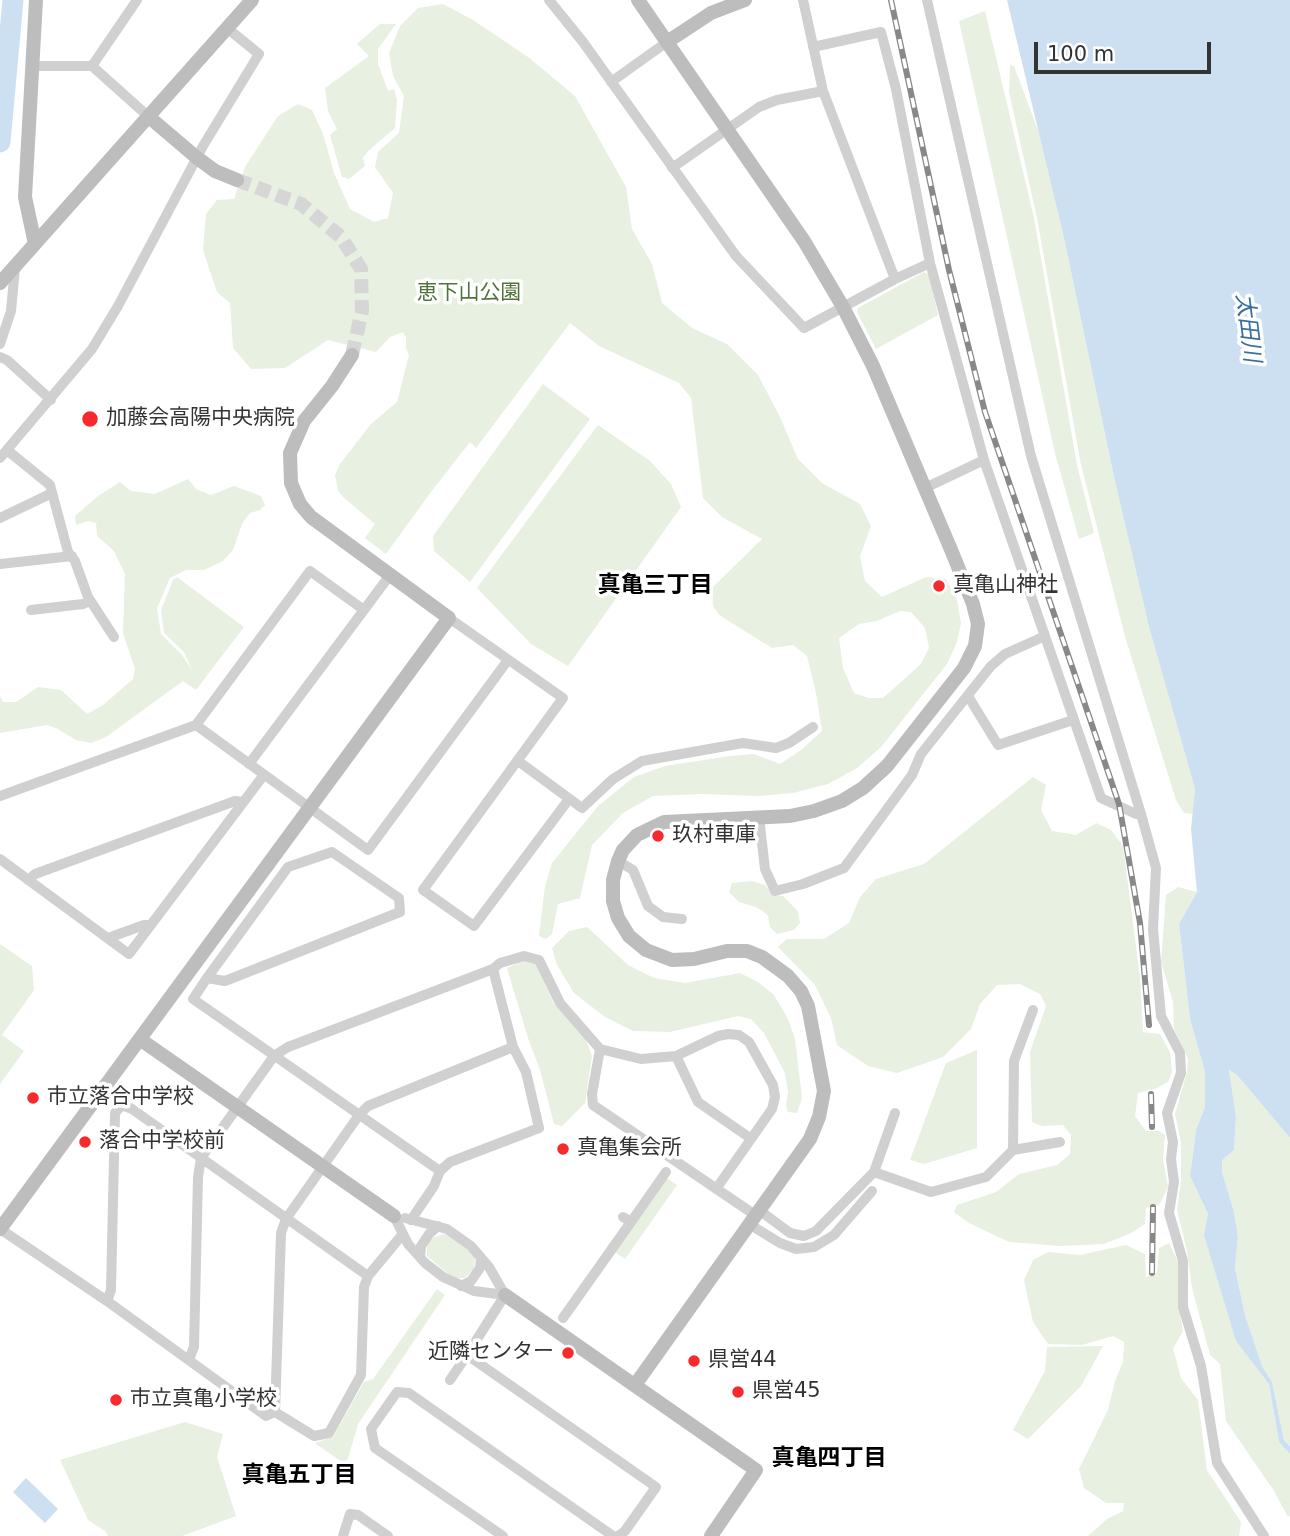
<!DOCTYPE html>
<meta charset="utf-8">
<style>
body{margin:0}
#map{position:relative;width:1290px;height:1536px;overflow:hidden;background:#fff;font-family:"DejaVu Sans",sans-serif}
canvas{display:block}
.scale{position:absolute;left:1034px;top:42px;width:177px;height:32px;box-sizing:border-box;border:4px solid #333;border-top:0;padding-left:9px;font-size:21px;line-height:24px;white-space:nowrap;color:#333;-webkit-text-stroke:5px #fff;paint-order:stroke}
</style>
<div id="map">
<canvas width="1290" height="1536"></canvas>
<div class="scale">100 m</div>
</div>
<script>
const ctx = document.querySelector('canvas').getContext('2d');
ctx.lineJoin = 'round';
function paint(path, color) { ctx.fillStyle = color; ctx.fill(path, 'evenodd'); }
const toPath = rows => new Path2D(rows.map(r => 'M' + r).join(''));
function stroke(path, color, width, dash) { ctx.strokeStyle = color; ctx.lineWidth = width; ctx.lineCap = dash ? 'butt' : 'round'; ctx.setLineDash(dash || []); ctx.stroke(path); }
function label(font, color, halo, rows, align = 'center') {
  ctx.font = font + ' "DejaVu Sans","Noto Sans JP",sans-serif'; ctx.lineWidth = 7; ctx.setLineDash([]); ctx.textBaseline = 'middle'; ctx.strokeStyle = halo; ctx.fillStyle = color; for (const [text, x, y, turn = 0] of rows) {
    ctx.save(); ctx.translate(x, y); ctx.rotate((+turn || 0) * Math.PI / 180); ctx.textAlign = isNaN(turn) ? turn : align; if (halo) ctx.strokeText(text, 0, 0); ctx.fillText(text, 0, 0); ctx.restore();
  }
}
const green = toPath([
 [443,4,473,20,528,57,575,96,626,187,632,229,652,264,662,303,692,328,727,344,758,375,780,417,798,459,822,483,860,504,871,526,860,556,865,581,882,597,926,577,946,579,957,600,961,623,957,642,947,664,881,747,857,768,828,784,793,793,759,796,702,794,653,796,623,813,592,845,580,898,558,904,552,934,546,939,539,936,545,886,552,863,598,806,634,777,665,766,730,756,754,754,780,764,801,750,822,731,816,693,807,656,793,645,772,648,719,615,713,606,712,588,762,539,722,517,703,498,691,398,679,383,599,346,570,323,476,448,470,442,431,492,386,554,365,538,375,524,343,497,338,491,335,475,340,464,371,424,397,402,409,355,406,348,406,337,403,332,390,337,376,352,328,340,285,368,251,369,233,348,230,303,217,292,203,250,206,214,217,200,234,199,245,167,278,116,298,104,312,110,323,134,334,173,350,209,374,222,388,218,393,193,375,167,378,152,399,133,404,96,393,76,389,53,400,26,418,8],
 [900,611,911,612,925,628,929,648,921,664,883,698,868,698,854,693,843,668,839,638,859,624,877,621],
 [985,11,1034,218,1077,465,1094,533,1079,539,1055,453,959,21],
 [380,24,396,24,378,49,378,64,388,91,394,89,397,100,395,128,368,151,363,158,365,166,349,179,342,177,330,135,337,129,328,111,325,88,369,56,357,44],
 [1010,65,1014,66,1039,133,1064,238,1114,477,1149,627,1195,789,1193,814,1184,813,1176,800,1126,640,1081,465,1037,218,1009,92],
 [924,272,929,275,938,315,876,349,857,312,858,308],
 [543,384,590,419,470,582,434,551,433,536],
 [598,425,650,461,671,484,681,507,568,666,531,644,477,588],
 [188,479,196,489,211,495,234,486,261,496,265,505,260,510,250,513,242,524,233,550,223,561,204,570,186,570,170,578,157,608,161,634,182,655,192,670,184,652,164,633,161,610,173,580,177,577,244,627,196,690,183,681,106,737,91,743,76,740,56,728,47,725,0,733,0,696,3,702,16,702,38,687,61,690,87,714,103,705,133,679,135,669,123,633,125,574,114,551,97,536,96,523,88,521,76,525,75,516,98,496,120,482,131,491,155,494],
 [1033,777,1046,785,1041,810,1052,831,1076,835,1096,823,1111,830,1123,846,1140,977,1143,1032,1160,1034,1170,1052,1172,1072,1168,1082,1157,1088,1138,1093,1135,1116,1146,1131,1159,1131,1165,1135,1163,1159,1168,1187,1159,1205,1146,1208,1145,1224,1131,1233,1104,1244,1060,1246,1009,1242,969,1223,954,1212,957,1205,996,1192,1019,1174,1057,1165,1070,1154,1071,1135,1063,1125,1042,1126,1032,1122,1030,1052,1046,1006,1040,994,1020,984,997,985,980,1004,971,1029,943,1057,897,1073,868,1066,837,1045,831,1018,815,985,778,947,787,939,824,939,849,923,860,897,876,879,924,864],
 [752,881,765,885,773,895,783,896,798,911,800,923,794,930,777,934,770,927,768,916,764,912,756,907,739,902,729,892,732,883],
 [1178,887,1197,892,1179,924,1190,1019,1205,1072,1205,1107,1196,1130,1190,1176,1208,1214,1205,1236,1236,1340,1269,1384,1279,1442,1290,1454,1290,1516,1288,1517,1274,1491,1226,1421,1220,1364,1210,1355,1192,1288,1187,1251,1177,1210,1181,1181,1181,1143,1175,1114,1187,1072,1188,1059,1174,1029,1173,1002,1161,962,1166,895],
 [587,927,628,965,654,978,685,983,740,973,758,982,774,995,788,1019,795,1039,802,1098,797,1113,788,1112,786,1105,788,1092,785,1073,764,1033,751,1019,738,1016,670,1032,633,1031,605,1017,574,993,557,965,552,948,569,931],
 [0,944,32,966,34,990,2,1035,24,1051,0,1084],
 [524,960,536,964,554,1004,585,1037,592,1056,585,1103,562,1126,554,1124,540,1070,529,1041,507,968],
 [977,1050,977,1148,924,1164,910,1160,946,1063],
 [1229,1070,1237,1075,1290,1138,1290,1446,1284,1440,1272,1382,1262,1366,1245,1315,1235,1268,1238,1237,1234,1212,1222,1172,1222,1159,1234,1150,1236,1117],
 [658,1177,665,1177,677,1185,625,1259,607,1247],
 [443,1234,449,1235,475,1256,474,1269,465,1278,453,1278,427,1256,427,1244,432,1238],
 [1169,1243,1178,1262,1179,1308,1183,1331,1173,1349,1181,1378,1198,1400,1207,1470,1241,1522,1239,1536,1088,1536,1107,1519,1123,1511,1124,1503,1106,1503,1084,1488,1079,1469,1108,1410,1115,1381,1123,1362,1124,1342,1113,1336,1082,1345,1048,1344,1033,1322,1024,1280,1033,1260,1048,1252,1080,1255,1126,1245,1145,1254,1146,1277,1157,1273,1159,1248],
 [437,1289,445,1295,358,1424,346,1465,315,1443,333,1437,364,1382,373,1379],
 [1103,1346,1081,1386,1028,1439,1013,1430,1045,1371,1047,1347],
 [185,1422,223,1434,217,1457,236,1516,182,1536,108,1536,105,1531,88,1520,60,1460]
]);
const water = toPath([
 [1007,0,1290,0,1290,1138,1237,1075,1229,1070,1236,1117,1234,1150,1222,1160,1222,1172,1234,1212,1238,1237,1235,1268,1245,1315,1262,1366,1272,1382,1284,1440,1290,1446,1290,1454,1279,1442,1269,1384,1236,1341,1204,1235,1208,1214,1190,1176,1196,1130,1205,1107,1205,1072,1190,1019,1179,924,1197,892,1191,829,1195,789,1149,627,1114,477,1064,238],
 [26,1478,58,1509,45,1523,13,1492]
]);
const river = toPath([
 [0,142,13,0]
]);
const secondaryTunnel = toPath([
 [237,180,301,204,341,237,361,269,362,311,352,355]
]);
const street = toPath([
 [549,0,583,42,736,256,804,328,895,279,930,263],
 [803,0,823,91,895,279],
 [927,0,1031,456,1141,814,1156,868,1153,929,1161,1016,1180,1053,1181,1073,1167,1113,1173,1142,1171,1159,1174,1182,1169,1213,1183,1261,1183,1307,1201,1366,1217,1463,1264,1536],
 [813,47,881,32,896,89,930,263,984,460,1101,798,1136,814,1141,814],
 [31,66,92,66,149,117],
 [92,66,137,0],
 [611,82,667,42],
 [672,168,759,107,777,100,823,91],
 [0,344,11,311,15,268],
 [0,357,7,360,51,400],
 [7,450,50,485,68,552,75,561,88,597,114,637],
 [0,458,92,349,118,306,203,146,259,54,227,28],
 [925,488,984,460],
 [0,518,52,493],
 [0,564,72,556],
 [31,610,83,604,90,601],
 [449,618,563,698,423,890,474,926,569,799],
 [968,696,998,745,1073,720],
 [196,725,368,850,508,660],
 [518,761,582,808,613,779,642,761,743,743,776,748,789,743,813,727],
 [249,764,390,575],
 [0,796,196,725,310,571,364,610],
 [759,817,765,869,775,891,803,884,844,868,912,775,921,754,991,666,1005,654,1045,636],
 [0,859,129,954,263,776],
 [618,861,633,870,648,906,663,917,682,919],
 [28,880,35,874,235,801,242,802],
 [108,938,144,925,151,925],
 [207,978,225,981,400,912,399,898,332,852,288,867,207,978,193,999,440,1171],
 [600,1049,641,1059,676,1056,718,1036,728,1034,739,1035,749,1042,773,1085,775,1097,772,1109,716,1189],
 [676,1056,698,1102,750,1138],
 [1013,1150,1060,1142],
 [874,1172,931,1192,986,1177,1013,1150,1014,1061,1033,1010],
 [759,1210,790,1233,804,1236,816,1231,874,1172,895,1113],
 [394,1216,408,1244,425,1263,443,1277,474,1291,505,1295],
 [405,1218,447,1229,471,1246,489,1267,505,1295],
 [411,1220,434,1186,440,1171,450,1162,539,1128,526,1072,513,1047,493,969],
 [631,1222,666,1172],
 [749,1224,780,1243,796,1249,814,1247,834,1235,872,1191],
 [0,1229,107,1301,266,1416,275,1412,314,1436,329,1433,361,1375,364,1287,368,1276,402,1235],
 [420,1257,421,1246,429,1234,438,1226],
 [461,1286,471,1281,480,1268,481,1258],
 [505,1295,467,1355,656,1487,625,1531,618,1536],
 [107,1301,111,1290,115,1113,122,1105,132,1109,368,1276],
 [563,1318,631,1222,623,1217],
 [189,1359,194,1347,198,1177,201,1158,274,1056,288,1047,493,969,500,963,524,956,539,960,560,1003,600,1049,592,1094,593,1105,755,1215],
 [450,1380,467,1355],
 [275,1412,281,1233,286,1219,359,1115,368,1106,513,1047],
 [343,1536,350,1514,358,1515,388,1536],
 [503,1536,375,1448,371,1429,397,1392,409,1393,613,1536]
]);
const secondary = toPath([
 [667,42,711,13,745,0],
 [149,117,196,157,215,171,237,180],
 [35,244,25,197,36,0],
 [0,283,252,0],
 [141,1040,394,1216],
 [0,1229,449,618,311,517,300,504,291,483,290,453,304,421,332,386,352,355],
 [505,1295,756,1470,711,1536],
 [635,1385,810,1139,819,1117,824,1091,808,1006,801,991,788,976,762,957,747,951,727,951,694,959,672,960,646,950,629,936,618,918,613,901,613,880,618,861,623,850,637,835,664,822,790,816,814,811,842,801,863,788,887,766,964,668,975,646,978,624,973,604,952,552,873,366,843,307,804,241,638,0]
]);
const rail = toPath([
 [891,0,949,270,985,412,1119,804,1140,923,1149,1025],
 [1151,1094,1152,1127],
 [1152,1273,1153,1207]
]);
const markers = [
 [90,419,9,"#f6292c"],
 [939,586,7,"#f6292c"],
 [658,836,7,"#f6292c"],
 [33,1098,7,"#f6292c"],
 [85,1142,7,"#f6292c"],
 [563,1149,7,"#f6292c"],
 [568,1353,7,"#f6292c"],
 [694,1361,7,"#f6292c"],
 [738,1392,7,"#f6292c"],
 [116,1400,7,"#f6292c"]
];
const parkNames = [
 ["恵下山公園",469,294]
];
const poiNames = [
 ["加藤会高陽中央病院",106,419],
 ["真亀山神社",953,586],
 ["玖村車庫",672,836],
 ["市立落合中学校",47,1098],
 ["落合中学校前",99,1142],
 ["真亀集会所",577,1149],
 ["近隣センター",554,1353,"right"],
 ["県営44",708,1361],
 ["県営45",752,1392],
 ["市立真亀小学校",130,1400]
];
const waterNames = [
 ["太田川",1247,328,83]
];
const neighbourhoodNames = [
 ["真亀三丁目",655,586],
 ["真亀四丁目",829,1459],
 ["真亀五丁目",299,1476]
];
paint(green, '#e8f0e1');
paint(water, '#cce0f1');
stroke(river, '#cce0f1', 21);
stroke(secondaryTunnel, '#d6d6d6', 14, [14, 7]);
stroke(street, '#d0d0d0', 10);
stroke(secondary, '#bdbdbd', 14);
stroke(rail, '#888', 6);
stroke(rail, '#fff', 3.5, [10]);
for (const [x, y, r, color] of markers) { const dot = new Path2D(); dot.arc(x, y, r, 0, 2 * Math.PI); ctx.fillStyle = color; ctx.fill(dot); stroke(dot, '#fff', 2.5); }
label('21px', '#52743b', '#fff', parkNames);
label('21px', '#333', '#fff', poiNames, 'left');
label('italic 23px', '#37709f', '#fff', waterNames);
label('bold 23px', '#000', '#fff', neighbourhoodNames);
</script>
